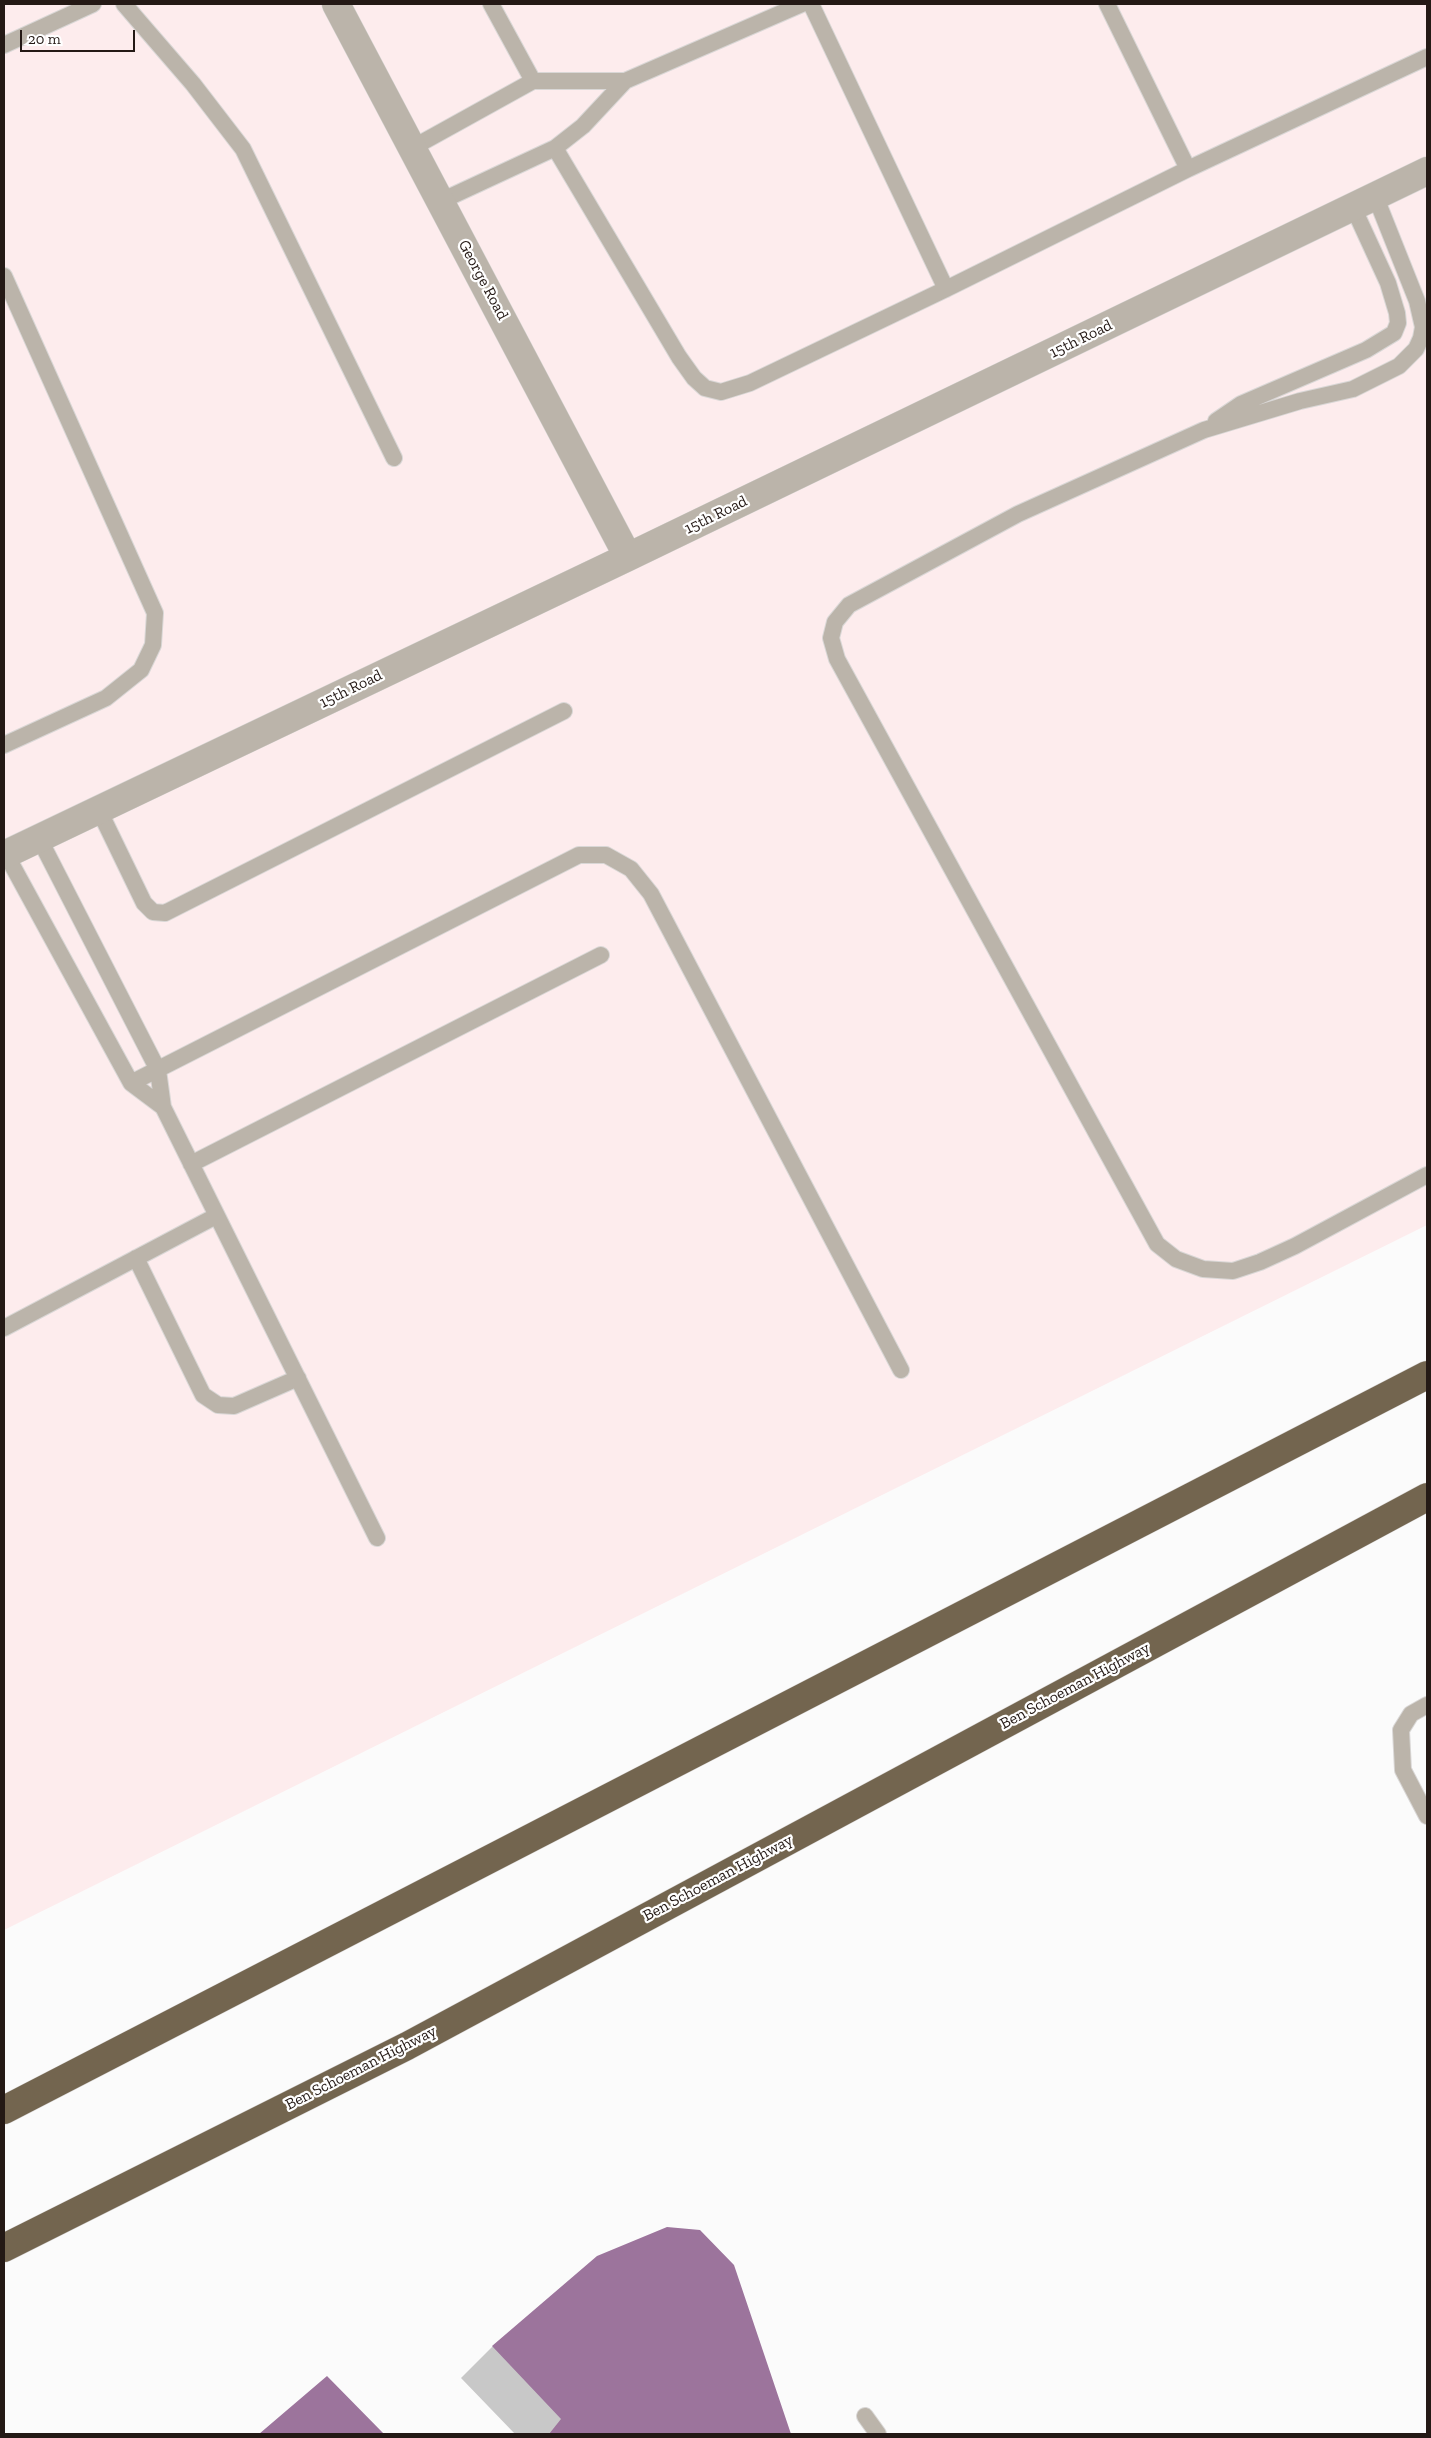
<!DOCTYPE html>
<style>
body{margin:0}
#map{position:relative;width:1431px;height:2438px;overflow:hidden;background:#fbfbfb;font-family:"Zilla Slab",serif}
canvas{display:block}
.frame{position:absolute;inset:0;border:5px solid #241915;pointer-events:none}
.scale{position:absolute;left:20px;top:30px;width:115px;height:22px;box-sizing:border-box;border:2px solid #241915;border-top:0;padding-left:6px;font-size:15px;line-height:18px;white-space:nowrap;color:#241915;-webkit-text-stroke:4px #fff;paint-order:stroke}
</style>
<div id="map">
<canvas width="1431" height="2438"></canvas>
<div class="frame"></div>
<div class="scale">20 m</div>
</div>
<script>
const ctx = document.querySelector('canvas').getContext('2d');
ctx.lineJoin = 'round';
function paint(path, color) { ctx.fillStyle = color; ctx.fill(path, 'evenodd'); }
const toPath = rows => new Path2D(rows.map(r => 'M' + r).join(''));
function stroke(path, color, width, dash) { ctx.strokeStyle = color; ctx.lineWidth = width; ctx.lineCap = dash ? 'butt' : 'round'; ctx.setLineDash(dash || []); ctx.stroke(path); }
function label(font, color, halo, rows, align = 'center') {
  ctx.font = font + ' "Zilla Slab",serif'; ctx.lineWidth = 4.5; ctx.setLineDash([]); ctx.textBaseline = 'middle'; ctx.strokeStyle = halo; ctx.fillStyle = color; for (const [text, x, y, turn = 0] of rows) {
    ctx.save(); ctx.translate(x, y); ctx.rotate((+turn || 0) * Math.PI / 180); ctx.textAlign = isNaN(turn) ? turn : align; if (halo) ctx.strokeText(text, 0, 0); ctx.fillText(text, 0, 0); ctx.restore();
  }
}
const commercial = toPath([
 [4,4,1427,4,1427,1225,4,1930]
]);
const shadow = toPath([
 [598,2257,733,2266,790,2434,515,2434,461,2378,492,2347],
 [327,2378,382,2434,261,2434]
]);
const building = toPath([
 [667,2227,700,2230,734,2265,791,2434,549,2434,561,2419,492,2346,597,2256],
 [327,2376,384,2434,259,2434]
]);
const service = toPath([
 [124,4,193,84,243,149,394,458],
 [491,4,533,81],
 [811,4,946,289],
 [1107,4,1188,169],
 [4,45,93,4],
 [412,148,533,81,625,81],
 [555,148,679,357,694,378,705,388,721,392,750,383,946,289,1188,169,1427,57],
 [1376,198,1417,301,1423,327,1421,338,1416,349,1399,366,1353,389,1300,401,1204,430,1018,514,849,605,835,622,831,638,837,659,1157,1244,1176,1259,1203,1269,1233,1271,1260,1262,1295,1246,1427,1175],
 [441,201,555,148,583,126,625,81,802,4],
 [4,276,155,613,153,645,141,670,106,698,4,745],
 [1216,421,1241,404,1366,350,1394,333,1398,323,1397,313,1388,283,1354,209],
 [99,810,144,903,153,912,165,913,564,711],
 [39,838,158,1070,163,1107,377,1538],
 [6,854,131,1083,163,1107],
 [131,1083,579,855,606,855,631,869,651,894,901,1370],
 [191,1164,601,955],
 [136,1258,203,1395,218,1405,234,1406,298,1378],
 [4,1328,216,1216],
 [1427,1705,1411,1714,1401,1730,1403,1770,1427,1816],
 [865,2416,878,2434]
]);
const minor = toPath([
 [336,4,628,557],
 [4,855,628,557,1427,171]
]);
const motorway = toPath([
 [4,2110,1427,1375],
 [4,2248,407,2046,1427,1497]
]);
const streetNames = [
 ["George Road",483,280,62],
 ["15th Road",1081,339,-26],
 ["15th Road",716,515,-26],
 ["15th Road",351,689,-26],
 ["Ben Schoeman Highway",1075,1686,-28],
 ["Ben Schoeman Highway",718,1878,-28],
 ["Ben Schoeman Highway",361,2068,-27]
];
paint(commercial, '#fdeced');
paint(shadow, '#0003');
paint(building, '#9c749c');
stroke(service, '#d9d7d6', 18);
stroke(minor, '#d9d7d6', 29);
stroke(motorway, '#d9d7d6', 29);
stroke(service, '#bbb4aa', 16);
stroke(minor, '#bbb4aa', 28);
stroke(motorway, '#73654f', 28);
label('16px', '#241915', '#fff', streetNames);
</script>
